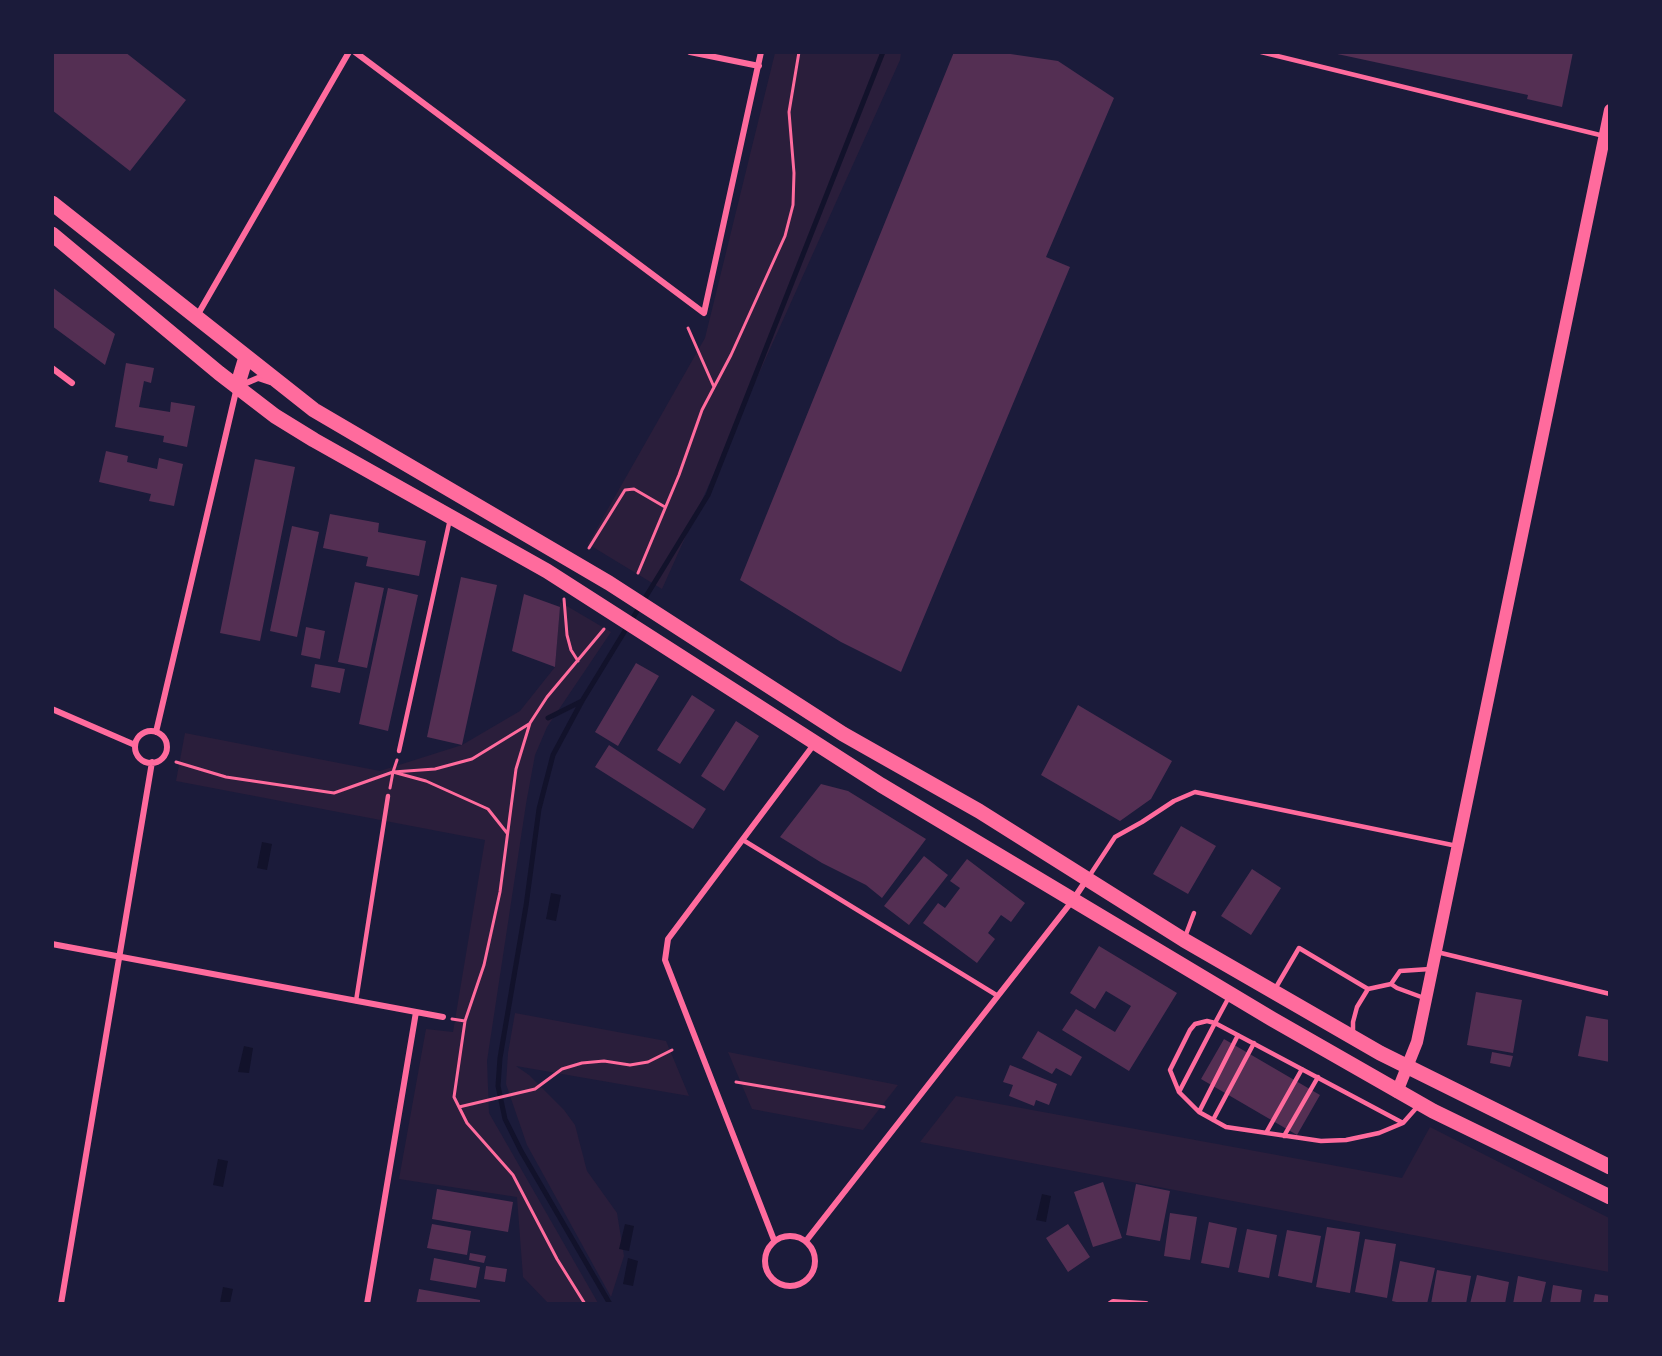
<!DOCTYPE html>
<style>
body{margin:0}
#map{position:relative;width:1662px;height:1356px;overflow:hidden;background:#1b1b3a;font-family:"PT Serif",serif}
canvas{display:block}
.frame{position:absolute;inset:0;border:54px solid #1b1b3a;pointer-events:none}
</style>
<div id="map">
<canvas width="1662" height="1356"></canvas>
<div class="frame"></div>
</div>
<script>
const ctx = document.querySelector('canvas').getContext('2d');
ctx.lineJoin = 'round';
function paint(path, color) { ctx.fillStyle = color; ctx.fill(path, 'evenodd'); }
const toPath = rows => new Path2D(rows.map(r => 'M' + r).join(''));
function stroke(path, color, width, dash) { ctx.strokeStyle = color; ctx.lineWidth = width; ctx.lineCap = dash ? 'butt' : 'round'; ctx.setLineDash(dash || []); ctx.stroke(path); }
const green = toPath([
 [775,53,901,53,900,60,662,589,588,544,705,338],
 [560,602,611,632,547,727,535,755,526,804,487,1061,489,1113,598,1303,548,1303,523,1277,517,1197,399,1179,426,1029,453,1032,485,840,176,781,185,733,380,771,462,745,520,711,555,667],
 [515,1013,666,1041,689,1096,516,1066,529,1075,564,1110,575,1125,587,1171,617,1213,624,1256,611,1297,527,1145,506,1084,508,1053],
 [728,1052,898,1085,863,1130,752,1109],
 [956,1096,1402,1178,1430,1127,1609,1218,1609,1272,920,1142]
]);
const water = toPath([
 [262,842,272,844,267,870,257,868],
 [551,893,561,895,556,921,546,919],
 [244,1046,253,1048,249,1073,238,1072],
 [218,1159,228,1161,223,1187,213,1185],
 [1042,1194,1051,1196,1046,1222,1036,1220],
 [625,1224,634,1226,629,1251,619,1249],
 [628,1258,638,1261,633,1286,623,1284],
 [223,1287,233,1289,230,1303,220,1303]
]);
const stream = toPath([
 [548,718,582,701],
 [610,1304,521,1151,505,1119,498,1086,500,1058,526,906,539,809,553,755,582,701,708,495,883,52]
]);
const building = toPath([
 [52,52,125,52,186,100,130,171,52,110],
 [954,52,997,52,1058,61,1114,98,1046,257,1070,267,901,672,841,642,740,580],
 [1328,52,1573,52,1562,107,1527,99,1528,95],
 [52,287,115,334,105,365,52,326],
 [126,363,154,368,151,383,144,381,139,407,170,412,171,402,195,406,187,447,163,442,164,436,115,427],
 [106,451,128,456,127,462,157,469,159,458,183,464,174,506,149,501,151,494,99,482],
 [255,459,295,467,260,641,220,633],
 [330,514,379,523,378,532,426,541,419,576,366,566,368,557,323,548],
 [292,526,319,532,297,637,270,631],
 [461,577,497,585,462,745,427,737],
 [355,582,384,588,367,668,338,662],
 [388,588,418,595,388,731,359,724],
 [524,594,560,607,555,667,512,651],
 [306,627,325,631,320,659,301,655],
 [636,663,659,676,618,746,595,732],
 [315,664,345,669,340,693,311,687],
 [692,695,715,710,680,764,657,750],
 [1078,705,1172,761,1151,799,1120,821,1041,775],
 [736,721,759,736,724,791,701,776],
 [609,745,706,809,693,829,595,767],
 [821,784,848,791,926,839,882,898,866,885,822,863,780,837],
 [1181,826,1216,846,1188,894,1153,874],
 [924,856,948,875,909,925,884,906],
 [967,859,1025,903,1011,922,1001,915,988,933,995,939,977,963,923,923,938,903,945,908,960,888,950,881],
 [1252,869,1281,888,1251,935,1221,916],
 [1099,946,1177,993,1129,1071,1062,1030,1076,1009,1115,1032,1131,1006,1106,991,1095,1009,1070,993],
 [1476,992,1522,1000,1513,1053,1467,1045],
 [1586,1016,1610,1020,1610,1062,1578,1056],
 [1038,1031,1082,1057,1071,1076,1056,1068,1052,1074,1022,1058],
 [1224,1039,1320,1095,1297,1135,1201,1079],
 [1492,1052,1513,1056,1510,1067,1490,1063],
 [1010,1065,1057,1084,1049,1105,1036,1100,1034,1106,1009,1096,1013,1085,1003,1082],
 [1103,1182,1122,1238,1093,1247,1074,1192],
 [1136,1184,1170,1191,1160,1241,1126,1235],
 [437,1189,513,1202,508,1232,432,1219],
 [1170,1213,1197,1217,1190,1260,1164,1256],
 [1209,1222,1237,1228,1229,1268,1201,1263],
 [432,1224,471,1231,467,1255,427,1248],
 [1068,1224,1090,1257,1068,1272,1046,1238],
 [1327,1227,1360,1232,1350,1293,1316,1287],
 [1247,1229,1277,1235,1269,1278,1238,1272],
 [1287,1230,1321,1236,1312,1283,1278,1276],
 [1365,1239,1396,1244,1387,1298,1355,1292],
 [470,1253,486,1256,484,1263,469,1260],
 [434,1258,480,1267,476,1288,430,1280],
 [1400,1261,1435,1268,1427,1304,1405,1304,1392,1301],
 [486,1266,507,1269,505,1282,484,1279],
 [1437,1270,1471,1276,1466,1304,1431,1304],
 [1477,1275,1509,1282,1505,1304,1470,1304],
 [1518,1276,1546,1282,1541,1304,1513,1304],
 [1553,1285,1582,1290,1580,1304,1550,1304],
 [419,1289,480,1300,480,1304,416,1304],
 [1595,1294,1610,1296,1610,1304,1593,1304]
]);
const path = toPath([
 [688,328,714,387],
 [589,548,625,490,634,489,665,507],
 [638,573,679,475,702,410,731,355,785,236,793,205,794,173,789,112,799,52],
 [564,599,567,635,571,650,578,661],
 [397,760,393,772,435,769,472,759,529,724],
 [176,762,226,777,334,793,393,772],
 [390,788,393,772,426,781,488,809,507,833],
 [452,1019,465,1021],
 [736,1082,884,1107],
 [459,1107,535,1089,562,1069,582,1063,604,1061,630,1065,648,1062,672,1050],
 [585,1304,557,1259,513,1175,467,1123,454,1097,465,1021,484,965,500,892,516,769,530,723,547,697,604,629]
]);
const service = toPath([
 [1261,52,1604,136],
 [399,751,450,519],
 [743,840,998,996],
 [1088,878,1115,837,1142,822,1174,801,1195,792,1457,846],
 [1185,937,1194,913],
 [1437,952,1610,994],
 [1391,984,1397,988,1424,998],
 [1275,989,1299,948,1368,989,1357,1007,1353,1022,1353,1033],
 [1368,989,1391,984,1400,971,1430,969],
 [1229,997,1215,1023,1403,1123,1418,1106],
 [356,1001,388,796],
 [1179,1092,1215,1023,1207,1021,1195,1024,1190,1030,1170,1070,1179,1092,1199,1112,1226,1127,1321,1141,1346,1140,1379,1133,1403,1123],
 [1199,1112,1238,1035],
 [1213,1120,1254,1043],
 [1266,1133,1302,1069],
 [1284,1136,1318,1077]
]);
const minor = toPath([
 [355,52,704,313,761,52],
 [690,52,759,66],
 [197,316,349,52],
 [52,368,72,383],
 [52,709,135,745],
 '135 747a16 16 0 1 1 32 0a16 16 0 1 1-32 0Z',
 [156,732,237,387,258,378,270,382],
 [52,944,443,1017],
 '765 1261a25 25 0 1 1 50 0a25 25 0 1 1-50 0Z',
 [774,1240,665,960,668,939,815,743],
 [806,1241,1073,900,1087,879],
 [61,1304,152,762],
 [367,1304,416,1012],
 [1110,1304,1113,1302,1146,1304]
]);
const secondary = toPath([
 [1397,1092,1417,1042,1426,999,1610,110]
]);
const trunk = toPath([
 [52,203,314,410,609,583,843,734,979,811,1184,940,1380,1053,1610,1167],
 [52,234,219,373,275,416,314,440,547,571,881,785,1272,1019,1433,1111,1610,1197],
 [237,387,246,357]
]);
paint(green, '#2a1e3b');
paint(water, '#12122b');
stroke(stream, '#12122b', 5);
paint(building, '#542f53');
stroke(path, '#ff6b9d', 3);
stroke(service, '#ff6b9d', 4.5);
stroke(minor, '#ff6b9d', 6);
stroke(secondary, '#ff6b9d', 12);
stroke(trunk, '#ff6b9d', 15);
</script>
